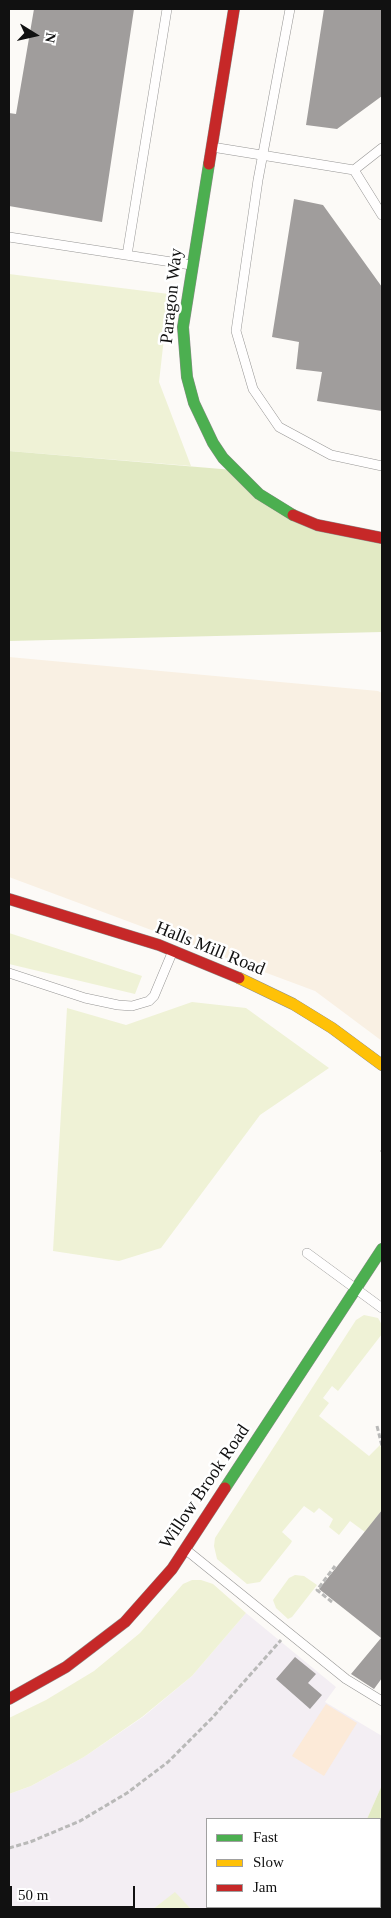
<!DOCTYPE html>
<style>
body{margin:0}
#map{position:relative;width:391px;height:1918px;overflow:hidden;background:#fcfaf7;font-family:"Times New Roman",serif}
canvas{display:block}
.frame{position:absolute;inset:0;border:10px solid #111;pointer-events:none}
.legend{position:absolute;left:206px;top:1818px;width:175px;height:90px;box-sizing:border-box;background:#fff;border:1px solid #a0a0a0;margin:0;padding:6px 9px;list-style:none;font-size:15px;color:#111}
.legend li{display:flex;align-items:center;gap:10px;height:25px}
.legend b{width:25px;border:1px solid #a0a0a0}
.north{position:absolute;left:10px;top:10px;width:50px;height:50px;-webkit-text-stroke:4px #fff;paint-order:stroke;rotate:100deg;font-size:14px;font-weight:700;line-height:20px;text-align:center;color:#111}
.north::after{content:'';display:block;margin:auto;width:18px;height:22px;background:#111;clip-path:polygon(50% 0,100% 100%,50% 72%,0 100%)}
.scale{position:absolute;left:10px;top:1886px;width:125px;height:22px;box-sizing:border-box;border:2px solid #111;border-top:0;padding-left:6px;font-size:15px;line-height:18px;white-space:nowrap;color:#111;-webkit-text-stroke:4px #fff;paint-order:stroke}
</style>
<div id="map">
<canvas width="391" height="1918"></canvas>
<div class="frame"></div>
<ul class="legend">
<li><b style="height:6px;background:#4caf50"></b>Fast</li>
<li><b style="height:6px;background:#ffc107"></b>Slow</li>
<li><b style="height:6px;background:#c62828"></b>Jam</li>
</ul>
<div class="north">N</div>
<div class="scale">50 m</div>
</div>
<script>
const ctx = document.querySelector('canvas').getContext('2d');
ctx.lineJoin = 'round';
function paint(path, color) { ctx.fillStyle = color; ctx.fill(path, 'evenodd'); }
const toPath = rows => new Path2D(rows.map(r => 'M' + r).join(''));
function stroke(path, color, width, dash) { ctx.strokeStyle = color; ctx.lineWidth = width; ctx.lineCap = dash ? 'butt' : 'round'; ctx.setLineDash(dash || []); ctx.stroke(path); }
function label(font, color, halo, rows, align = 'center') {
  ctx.font = font + ' "Times New Roman",serif'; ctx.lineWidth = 5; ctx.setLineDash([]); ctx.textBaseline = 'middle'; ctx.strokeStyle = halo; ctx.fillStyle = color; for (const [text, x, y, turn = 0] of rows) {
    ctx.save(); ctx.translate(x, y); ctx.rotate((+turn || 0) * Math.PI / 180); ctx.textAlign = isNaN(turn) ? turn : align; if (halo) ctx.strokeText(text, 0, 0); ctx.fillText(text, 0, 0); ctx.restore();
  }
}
const industrial = toPath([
 [246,1613,336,1687,325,1702,382,1736,382,1785,367,1819,207,1819,207,1907,292,1907,290,1909,191,1909,175,1893,153,1909,9,1909,9,1794,31,1786,84,1757,143,1717,192,1676]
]);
const farmland = toPath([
 [9,657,378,691,382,693,382,1041,315,991,9,877]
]);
const green = toPath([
 [9,274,169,294,159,382,191,466,9,451],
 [9,933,142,976,135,994,9,964],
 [192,1002,246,1008,329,1068,260,1115,161,1248,119,1261,53,1251,67,1008,126,1025],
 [364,1315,378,1318,382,1325,382,1334,338,1391,332,1386,323,1398,329,1403,319,1416,369,1456,380,1445,382,1450,382,1510,365,1532,350,1521,339,1535,329,1527,333,1519,319,1508,314,1513,304,1506,282,1532,292,1541,291,1543,260,1582,247,1584,217,1559,214,1546,215,1538,356,1320],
 [295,1575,304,1576,317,1585,292,1617,288,1619,276,1608,273,1600,289,1578],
 [201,1580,213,1584,246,1613,192,1676,142,1717,84,1757,31,1786,9,1794,9,1718,46,1700,94,1671,140,1633,183,1584,192,1580],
 [382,1875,382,1909,290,1909,292,1907,380,1907,380,1876],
 [175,1892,191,1909,153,1909]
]);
const forest = toPath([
 [9,451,233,470,316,527,382,540,382,632,9,641],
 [382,1785,382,1875,380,1876,380,1819,367,1819]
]);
const sand = toPath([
 [326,1704,357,1723,324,1776,292,1756]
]);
const building = toPath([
 [34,9,134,9,102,222,9,206,9,113,16,114],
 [324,9,382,9,382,96,337,129,306,125],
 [294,199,323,205,382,287,382,411,317,401,322,372,296,369,299,342,272,337],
 [382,1510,382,1678,374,1689,351,1674,381,1638,319,1589],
 [295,1657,316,1674,308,1683,322,1695,310,1709,276,1679]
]);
const path = toPath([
 [381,1152,382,1151],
 [377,1426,382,1446],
 [332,1602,317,1590,335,1566],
 [9,1848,30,1842,80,1821,127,1793,168,1762,212,1718,281,1640]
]);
const lane = toPath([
 [290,9,258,180,236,331,253,389,279,427,331,455,382,466],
 [212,147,354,170,382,148],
 [354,170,382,215],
 [9,237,191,265],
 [127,255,167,9],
 [9,973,85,998,118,1005,132,1006,149,1001,154,996,172,953],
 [307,1253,382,1308],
 [185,1549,346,1679,382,1701]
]);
const fast = toPath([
 [209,164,183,327,187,377,194,403,213,443,223,458,259,494,293,515],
 [225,1488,382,1249]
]);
const slow = toPath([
 [239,978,293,1004,332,1028,382,1065]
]);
const jam = toPath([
 [209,164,234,9],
 [293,515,317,525,382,538],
 [9,899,159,945,239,978],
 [9,1699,66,1667,125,1622,172,1569,225,1488]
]);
const streetNames = [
 ["Paragon Way",172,296,-84],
 ["Halls Mill Road",210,949,22],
 ["Willow Brook Road",205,1487,-56]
];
paint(industrial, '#f3eef3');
paint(farmland, '#f9f0e3');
paint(green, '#eff2d6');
paint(forest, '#e2eac4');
paint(sand, '#fcead8');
paint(building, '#a09d9c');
stroke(lane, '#979695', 10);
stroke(fast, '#8d8d8b', 12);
stroke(slow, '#8d8d8b', 12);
stroke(jam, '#8d8d8b', 12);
stroke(path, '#b9b9b8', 3, [5, 2.5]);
stroke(lane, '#fffefe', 9);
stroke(fast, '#4caf50', 11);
stroke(slow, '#ffc107', 11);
stroke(jam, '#c62828', 11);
label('18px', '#111', '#fff', streetNames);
</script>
